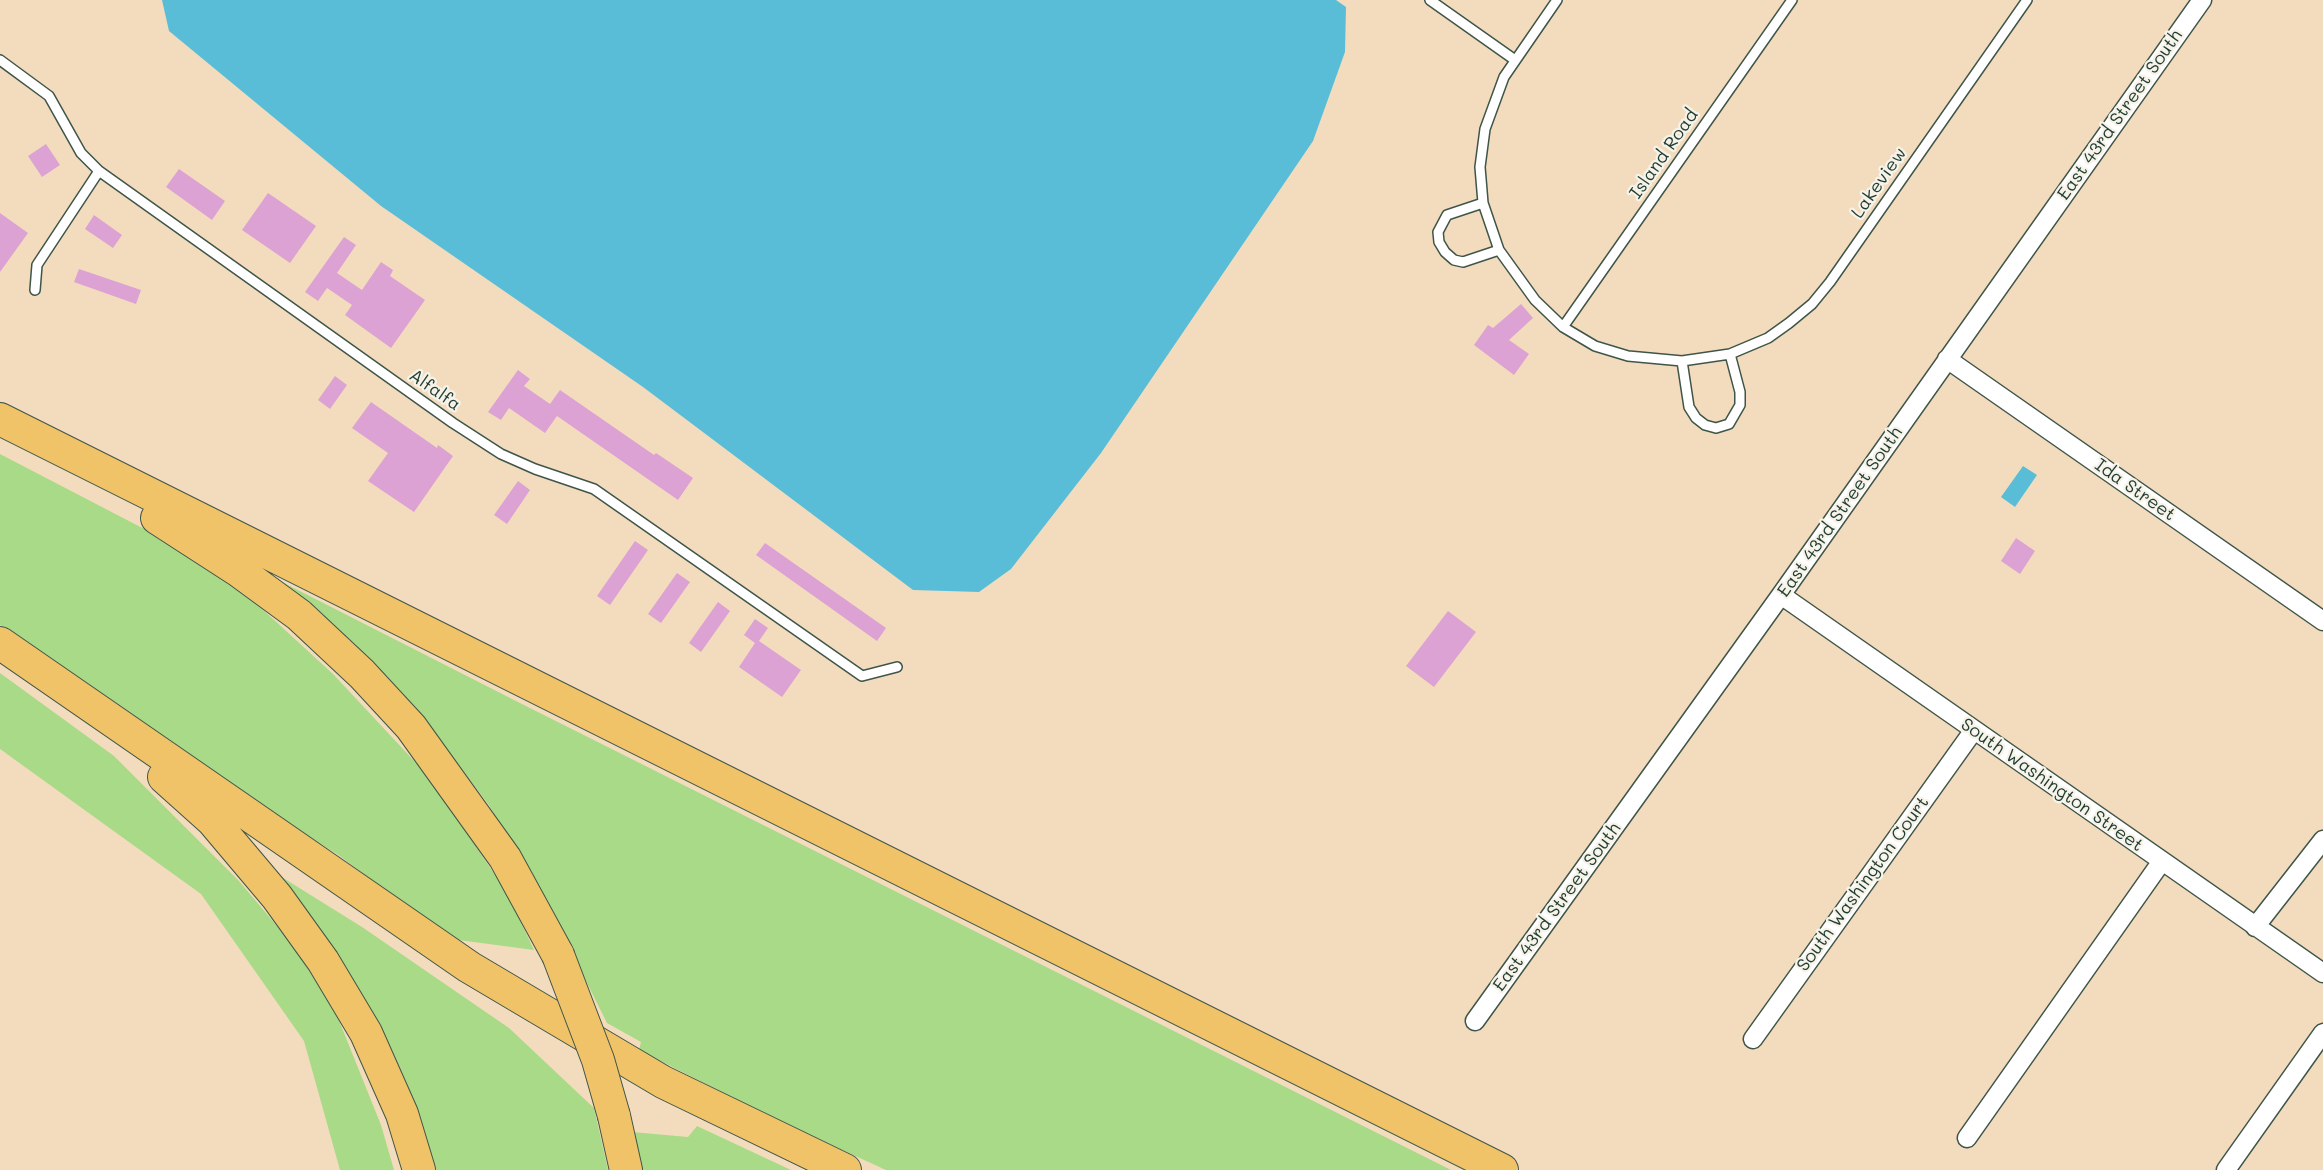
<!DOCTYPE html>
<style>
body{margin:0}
canvas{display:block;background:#f3dcbd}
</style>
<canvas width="2323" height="1170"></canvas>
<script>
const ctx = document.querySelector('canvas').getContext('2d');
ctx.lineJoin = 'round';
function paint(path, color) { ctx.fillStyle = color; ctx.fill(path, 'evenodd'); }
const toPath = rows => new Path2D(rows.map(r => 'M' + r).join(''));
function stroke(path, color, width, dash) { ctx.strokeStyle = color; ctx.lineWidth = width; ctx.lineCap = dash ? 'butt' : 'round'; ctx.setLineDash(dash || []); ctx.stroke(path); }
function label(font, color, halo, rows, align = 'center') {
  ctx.font = font + ' Mali,sans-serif'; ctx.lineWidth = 4.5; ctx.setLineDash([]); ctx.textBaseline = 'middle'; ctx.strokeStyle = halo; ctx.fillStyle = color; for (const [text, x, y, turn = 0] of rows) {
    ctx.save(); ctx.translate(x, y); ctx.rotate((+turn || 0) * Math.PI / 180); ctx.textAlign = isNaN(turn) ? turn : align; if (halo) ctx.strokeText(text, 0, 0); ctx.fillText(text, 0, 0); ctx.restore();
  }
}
const green = toPath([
 [0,454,177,546,248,596,333,674,432,780,507,893,534,950,451,939,337,854,273,814,0,625],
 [284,583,518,702,1451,1170,886,1170,781,1122,639,1050,641,1042,607,1023,534,877,488,804,447,749,390,688,282,589],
 [0,673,114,756,239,881,298,951,338,1018,381,1125,394,1170,340,1170,304,1041,201,894,0,749],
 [272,871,362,927,509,1028,594,1108,608,1170,430,1170],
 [697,1126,791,1170,642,1170,632,1132,688,1137]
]);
const water = toPath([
 [162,0,1336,0,1346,7,1345,52,1313,141,1101,453,1011,569,979,592,913,590,643,387,381,206,169,31],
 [2023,466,2037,475,2015,507,2001,497]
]);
const building = toPath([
 [46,144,60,165,42,177,28,156],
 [179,169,225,201,212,220,166,187],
 [268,193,316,226,290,263,242,230],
 [0,213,28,233,0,272],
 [94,215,122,235,113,248,85,229],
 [344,237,356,245,337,273,362,290,381,262,393,270,390,276,425,300,391,348,345,315,352,305,327,288,318,301,305,292],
 [79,269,141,290,136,304,74,282],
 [1521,304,1533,318,1509,340,1529,354,1514,375,1474,345,1488,325,1493,328],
 [518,370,530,379,524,386,550,404,560,390,654,455,656,453,693,478,678,500,557,416,545,433,509,408,501,420,488,412],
 [335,376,347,385,330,409,318,400],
 [371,402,437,448,438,445,453,456,414,512,368,481,388,453,352,428],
 [518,481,530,490,507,524,494,515],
 [2016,538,2035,551,2020,574,2001,561],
 [635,541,648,550,610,605,597,596],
 [765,543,886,628,877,641,756,555],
 [677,573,690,582,661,623,648,614],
 [718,602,730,611,701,652,689,643],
 [1448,611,1476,632,1434,687,1406,666],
 [755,619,768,628,759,641,801,670,782,697,739,667,755,643,744,635]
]);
const lane = toPath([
 [1430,0,1515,60],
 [0,60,49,96,81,153,99,171,453,423,501,454,535,469,594,489,862,676,897,667],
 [1483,203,1447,215,1438,232,1439,242,1445,252,1454,260,1463,262,1499,250,1535,300,1563,327,1595,346,1628,356,1682,361,1730,354,1768,338,1789,323,1812,304,1830,282,2027,0],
 [1499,250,1483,203,1480,167,1485,129,1504,77,1557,0],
 [35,290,37,265,99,171],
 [1563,327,1792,0],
 [1682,361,1689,407,1696,418,1705,425,1716,428,1729,424,1740,405,1740,392,1730,354]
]);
const street = toPath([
 [1947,359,2323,621],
 [1781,595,2323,973],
 [2255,927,2323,840],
 [1475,1021,1781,595,2202,0],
 [1753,1039,1974,730],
 [1967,1138,2162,861],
 [2226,1170,2323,1033]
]);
const highway = toPath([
 [0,419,1502,1170],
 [157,518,239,571,299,615,362,674,411,727,505,858,558,955],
 [0,643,469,967,663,1082,845,1170],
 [164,777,212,820,277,897,323,961,366,1033,402,1114,419,1170],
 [614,1116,626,1170]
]);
const highwayBridge = toPath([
 [558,955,598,1060,614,1116]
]);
const streetNames = [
 ["East 43rd Street South",2120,115,-55],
 ["Island Road",1664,154,-55],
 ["Lakeview",1879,183,-55],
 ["Alfalfa",435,390,35],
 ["Ida Street",2135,490,35],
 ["East 43rd Street South",1840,512,-55],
 ["South Washington Street",2052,785,35],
 ["South Washington Court",1863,884,-54],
 ["East 43rd Street South",1557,907,-54]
];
paint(green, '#a9da88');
paint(water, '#5abdd8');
paint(building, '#dba2d3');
stroke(lane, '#3f5549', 12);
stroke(street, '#3f5549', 21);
stroke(highway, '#3f5549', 34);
stroke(lane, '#fff', 9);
stroke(street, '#fff', 18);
stroke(highway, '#f1c369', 32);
stroke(highwayBridge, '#3f5549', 34, []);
stroke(highwayBridge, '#f1c369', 32);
label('18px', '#1f3d34', '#f7f3e8', streetNames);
</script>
